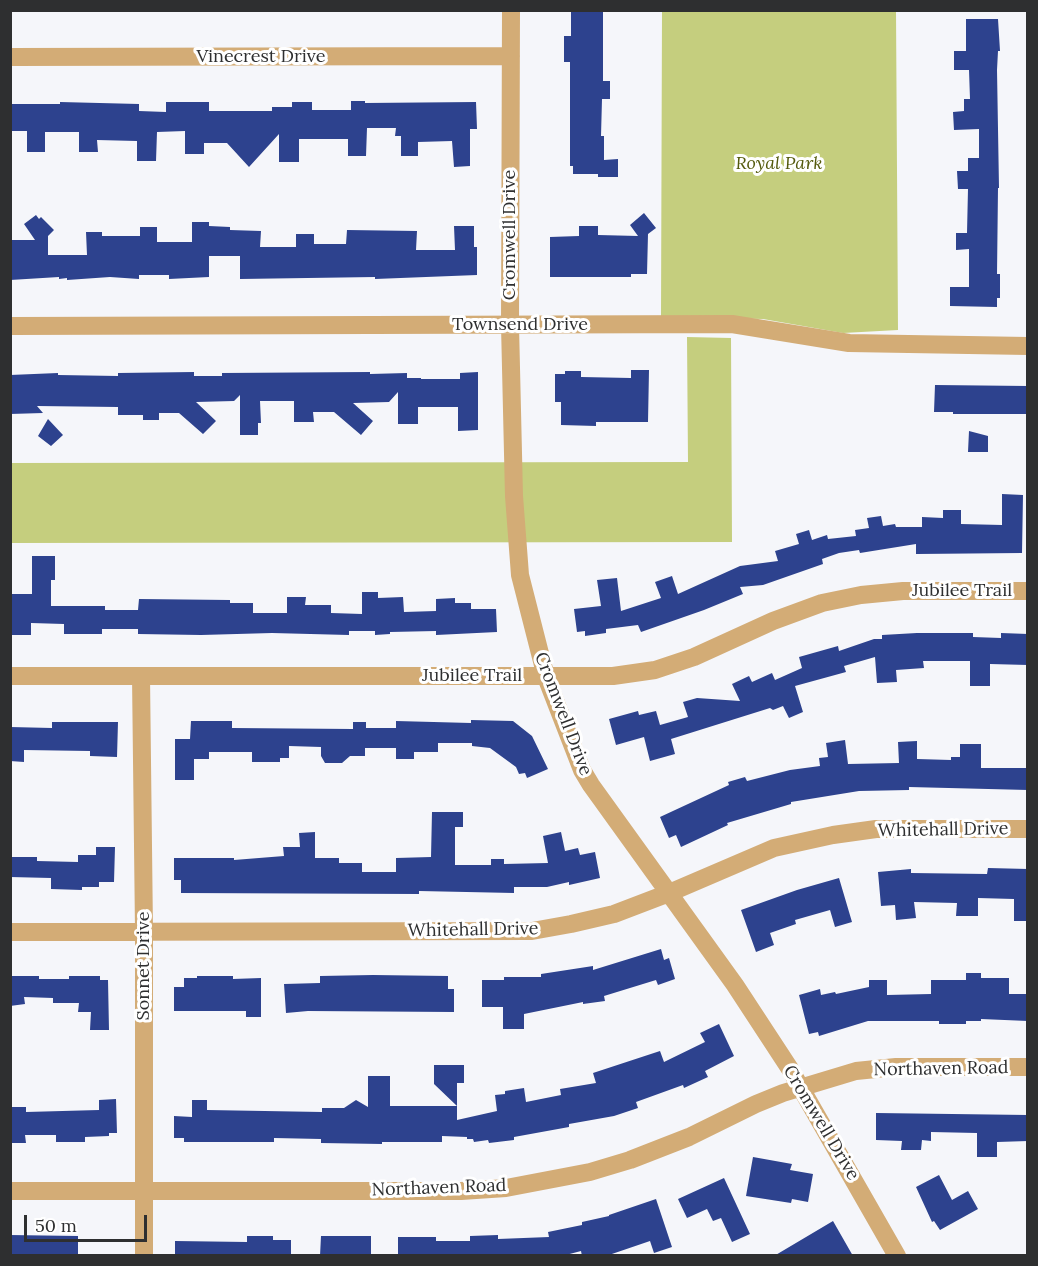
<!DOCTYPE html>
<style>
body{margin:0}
#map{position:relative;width:1038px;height:1266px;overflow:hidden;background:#f5f6fa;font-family:Lora,serif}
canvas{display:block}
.frame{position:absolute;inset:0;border:12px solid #2e2f30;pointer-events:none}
.scale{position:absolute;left:24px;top:1215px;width:123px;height:27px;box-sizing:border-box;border:3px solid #2e2f30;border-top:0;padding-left:8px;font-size:18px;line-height:21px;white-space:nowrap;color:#2e2f30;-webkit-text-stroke:4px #fff;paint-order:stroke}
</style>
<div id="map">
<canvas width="1038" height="1266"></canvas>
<div class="frame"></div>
<div class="scale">50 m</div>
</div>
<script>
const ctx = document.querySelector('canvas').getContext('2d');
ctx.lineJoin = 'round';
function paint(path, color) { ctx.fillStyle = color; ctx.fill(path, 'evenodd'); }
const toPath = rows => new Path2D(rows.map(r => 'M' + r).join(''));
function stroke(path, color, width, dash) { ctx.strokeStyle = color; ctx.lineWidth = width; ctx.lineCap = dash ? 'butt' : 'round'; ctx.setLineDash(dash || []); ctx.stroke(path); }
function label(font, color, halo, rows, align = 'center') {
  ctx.font = font + ' Lora,serif'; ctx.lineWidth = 6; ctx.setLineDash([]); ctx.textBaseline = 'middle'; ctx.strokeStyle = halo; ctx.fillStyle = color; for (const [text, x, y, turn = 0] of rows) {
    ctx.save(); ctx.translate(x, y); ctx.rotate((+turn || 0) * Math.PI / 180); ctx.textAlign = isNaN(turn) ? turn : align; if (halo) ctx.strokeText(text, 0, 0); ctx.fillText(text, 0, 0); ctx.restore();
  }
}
const green = toPath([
 [662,11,896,11,898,330,843,333,763,319,661,317],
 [687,337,731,338,732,542,11,543,10,463,688,462]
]);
const building = toPath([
 [571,10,603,10,603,81,610,81,610,99,602,99,601,136,604,136,604,160,618,159,618,177,598,177,598,174,573,174,573,166,570,166,570,62,564,62,564,36,571,36],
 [966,19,998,19,1000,51,998,51,997,70,999,188,998,188,997,274,1000,274,1000,298,997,298,997,307,950,306,950,287,969,287,969,249,956,250,956,233,967,233,968,189,958,189,957,171,968,171,968,158,979,158,979,129,954,130,953,112,964,111,964,99,970,99,969,70,954,70,954,51,966,51],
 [351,101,365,101,365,103,476,102,477,129,470,129,470,166,454,167,452,141,418,142,418,156,401,156,401,136,395,136,396,128,367,128,366,156,348,156,348,139,299,139,299,162,279,162,279,134,249,167,227,143,204,143,204,154,185,154,185,131,157,132,156,161,137,161,137,141,97,140,98,152,79,152,79,132,45,132,45,152,27,152,27,131,10,131,10,104,60,104,60,102,139,104,139,111,166,112,166,102,209,102,209,111,272,111,272,107,292,107,292,102,312,102,312,110,351,110],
 [644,213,656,228,648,234,647,274,631,274,631,277,550,277,550,237,579,236,579,226,598,226,598,235,638,236,630,225],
 [36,215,39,219,41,217,54,230,48,236,48,255,87,255,86,232,102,232,102,236,140,236,140,227,157,227,157,242,192,242,192,222,209,222,209,226,230,227,230,230,261,231,260,247,296,247,296,234,314,234,314,244,346,244,347,230,417,231,416,250,455,250,454,226,474,226,474,247,477,247,477,275,375,279,375,277,240,279,240,256,209,256,209,277,169,279,169,275,139,275,139,279,110,277,67,280,67,278,59,279,59,277,10,280,10,240,35,240,24,224],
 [631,370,649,370,648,422,596,422,596,426,561,425,561,402,555,402,555,374,565,374,565,371,581,371,581,377,631,378],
 [194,372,194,376,222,376,222,373,370,372,370,374,407,373,407,378,421,378,421,379,460,379,460,373,478,372,478,430,458,431,458,407,418,407,418,424,398,424,398,392,389,402,353,403,373,421,361,435,334,412,313,412,314,422,294,422,294,401,260,401,261,423,258,423,258,435,240,435,240,395,234,401,196,402,216,421,203,434,179,413,159,413,159,420,143,420,143,415,118,415,118,407,37,406,43,413,10,414,10,375,58,373,58,375,118,376,118,373],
 [935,385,1028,386,1028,414,953,414,953,412,934,412],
 [48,419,63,435,51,446,38,436],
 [969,431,988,436,988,452,968,452],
 [1002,494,1023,495,1022,553,916,554,916,544,860,553,859,550,839,553,822,559,823,564,763,585,740,587,743,594,704,610,641,632,638,625,606,629,606,633,585,636,585,631,577,632,574,609,601,606,597,580,617,578,621,611,661,598,655,582,672,576,678,594,740,566,778,561,775,551,799,544,796,534,809,530,812,540,827,535,828,539,856,536,855,530,869,528,867,518,881,516,883,526,895,524,896,527,922,527,922,517,943,518,943,510,961,510,961,524,1002,525],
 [32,556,55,556,55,580,51,580,51,606,105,606,105,610,138,610,139,599,230,600,230,603,253,603,253,613,287,613,287,597,306,597,305,605,331,605,331,613,362,614,362,592,378,592,378,598,403,597,404,612,436,611,436,599,455,598,455,603,471,603,471,609,496,609,497,632,436,635,436,631,390,632,390,634,375,635,375,631,349,631,349,635,272,633,201,635,138,634,138,629,102,629,102,634,64,634,64,624,31,623,31,635,10,635,10,594,32,594],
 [917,633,973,633,973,637,1001,638,1001,633,1028,634,1028,665,990,664,990,686,970,686,970,661,923,661,924,668,896,670,897,682,877,683,875,657,844,666,846,672,795,686,803,712,789,718,783,706,773,710,770,708,671,739,675,754,650,761,644,737,616,745,609,719,638,711,639,715,656,711,660,725,688,717,683,702,697,698,740,701,732,684,749,676,752,682,772,673,775,680,802,668,799,657,838,646,839,651,874,639,882,639,882,635],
 [471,720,513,721,532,736,548,769,527,778,525,773,519,774,516,767,490,748,472,746,472,743,438,743,438,752,414,752,414,759,396,759,396,748,365,748,365,756,350,756,342,763,325,763,321,756,321,747,289,746,289,758,280,758,280,762,252,762,252,752,209,752,209,759,194,759,194,780,175,780,175,739,190,739,191,721,232,721,232,728,353,729,353,722,366,722,366,728,396,728,396,721,471,723],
 [52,722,118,722,117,757,90,756,90,751,24,750,24,762,10,761,10,727,52,728],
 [845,740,848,764,899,763,898,742,917,741,917,759,951,760,951,757,960,757,960,744,981,744,981,768,1028,768,1028,790,909,787,909,790,859,791,791,802,791,804,727,823,728,825,681,847,676,835,669,838,660,817,729,785,728,782,745,777,747,781,790,770,820,766,819,758,828,757,826,743],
 [432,812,463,812,463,827,455,827,455,865,491,865,491,859,504,859,504,864,548,863,543,836,561,832,565,851,578,848,580,855,595,852,600,878,569,885,569,882,547,887,514,887,514,893,419,891,419,894,181,893,181,880,174,880,174,858,234,858,234,860,284,856,283,847,300,847,299,833,315,832,315,858,339,858,339,863,362,863,362,872,396,872,396,858,431,857],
 [96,847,115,847,114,882,99,882,99,887,82,887,82,890,51,889,51,878,10,877,10,858,12,857,37,857,37,861,78,862,78,855,96,855],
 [988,868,1028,869,1028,921,1014,921,1014,899,978,898,978,916,956,916,957,903,914,902,916,918,896,920,895,905,881,906,878,872,911,869,911,873,987,874],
 [839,878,852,922,835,927,830,910,795,920,796,924,770,933,774,945,756,952,741,910,797,890],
 [661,949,664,960,669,958,675,979,658,985,656,980,604,996,605,1001,583,1004,583,1002,524,1014,524,1029,503,1029,503,1007,482,1007,482,980,504,980,504,977,541,977,541,974,593,966,593,970],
 [966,973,981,973,981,978,1009,978,1009,994,1028,994,1028,1021,981,1019,981,1021,966,1021,966,1024,939,1024,939,1021,868,1021,819,1036,818,1032,809,1034,799,995,820,989,821,995,835,992,836,994,869,987,869,980,887,980,887,995,931,994,931,980,966,980],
 [373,975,448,976,448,989,454,989,454,1012,308,1011,286,1013,284,984,320,983,320,976],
 [10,976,39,976,39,979,69,979,69,976,100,976,100,980,108,980,109,1030,90,1030,91,1012,78,1012,79,1003,53,1003,53,998,24,997,25,1004,10,1006],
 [197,976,233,976,233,979,261,978,261,1017,246,1017,246,1011,174,1011,174,987,184,987,184,978,197,978],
 [719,1024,734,1056,705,1071,708,1077,684,1088,683,1085,636,1102,638,1108,614,1116,569,1124,569,1127,514,1137,514,1140,489,1143,488,1140,474,1142,473,1139,467,1139,467,1137,442,1136,442,1142,382,1142,382,1144,321,1143,321,1139,274,1138,274,1142,184,1142,184,1138,174,1138,174,1116,192,1117,192,1100,207,1100,207,1110,322,1112,322,1108,344,1108,356,1100,368,1107,368,1076,390,1076,390,1106,457,1106,457,1120,497,1111,495,1095,505,1094,505,1091,524,1088,526,1102,561,1095,560,1089,596,1083,593,1073,660,1051,664,1062,705,1042,700,1033],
 [434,1065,464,1065,464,1083,457,1083,457,1106,434,1084],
 [116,1099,117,1133,109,1133,109,1136,85,1137,85,1142,56,1142,56,1135,25,1135,26,1143,10,1143,10,1107,26,1107,26,1112,99,1110,99,1100],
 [876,1113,1028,1115,1028,1141,997,1142,997,1157,977,1157,977,1133,931,1132,931,1141,922,1140,921,1150,901,1150,902,1141,876,1140],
 [753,1157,792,1164,790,1170,813,1174,808,1202,792,1199,791,1203,746,1196],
 [939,1175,952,1200,968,1191,978,1209,940,1230,934,1221,932,1222,916,1187],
 [724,1178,750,1234,732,1242,721,1218,713,1221,707,1209,687,1218,678,1199],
 [656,1199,672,1247,654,1253,650,1241,606,1256,582,1256,581,1251,562,1256,398,1256,398,1237,436,1237,436,1241,470,1241,470,1236,498,1235,498,1239,549,1237,548,1232,582,1225,582,1222,609,1216,609,1215],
 [833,1221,853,1256,774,1256],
 [10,1235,78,1236,78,1256,10,1256],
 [247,1236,273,1236,273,1240,291,1240,291,1256,175,1256,175,1241,247,1242],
 [321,1236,371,1236,371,1256,320,1256]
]);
const minor = toPath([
 [511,10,510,325,514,496,520,575,546,677,582,770,591,785,735,985,790,1069,897,1256],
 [10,57,511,56],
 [10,326,732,324,849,343,1028,346],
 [10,676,613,676,655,670,694,657,773,621,822,603,861,595,903,591,1028,591],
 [141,676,144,931,144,1256],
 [10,932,532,931,571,924,614,914,669,893,774,848,833,835,876,829,1028,829],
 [10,1191,461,1191,506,1188,590,1172,630,1160,689,1137,756,1104,783,1093,856,1071,896,1067,1028,1067]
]);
const streetNames = [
 ["Vinecrest Drive",261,57],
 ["Cromwell Drive",510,235,-90],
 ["Townsend Drive",520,325],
 ["Jubilee Trail",962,591],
 ["Jubilee Trail",472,676],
 ["Cromwell Drive",563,714,69],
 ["Whitehall Drive",943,830,-1],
 ["Whitehall Drive",473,930,-1],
 ["Sonnet Drive",144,966,-90],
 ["Northaven Road",941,1069,-1],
 ["Cromwell Drive",821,1123,59],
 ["Northaven Road",439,1188,-2]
];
const parkNames = [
 ["Royal Park",779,164]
];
paint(green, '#c5ce7e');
paint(building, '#2d428e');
stroke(minor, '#d3ac76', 18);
label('18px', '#2e2f30', '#fff', streetNames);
label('italic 18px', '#545a0d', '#fff', parkNames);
</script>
